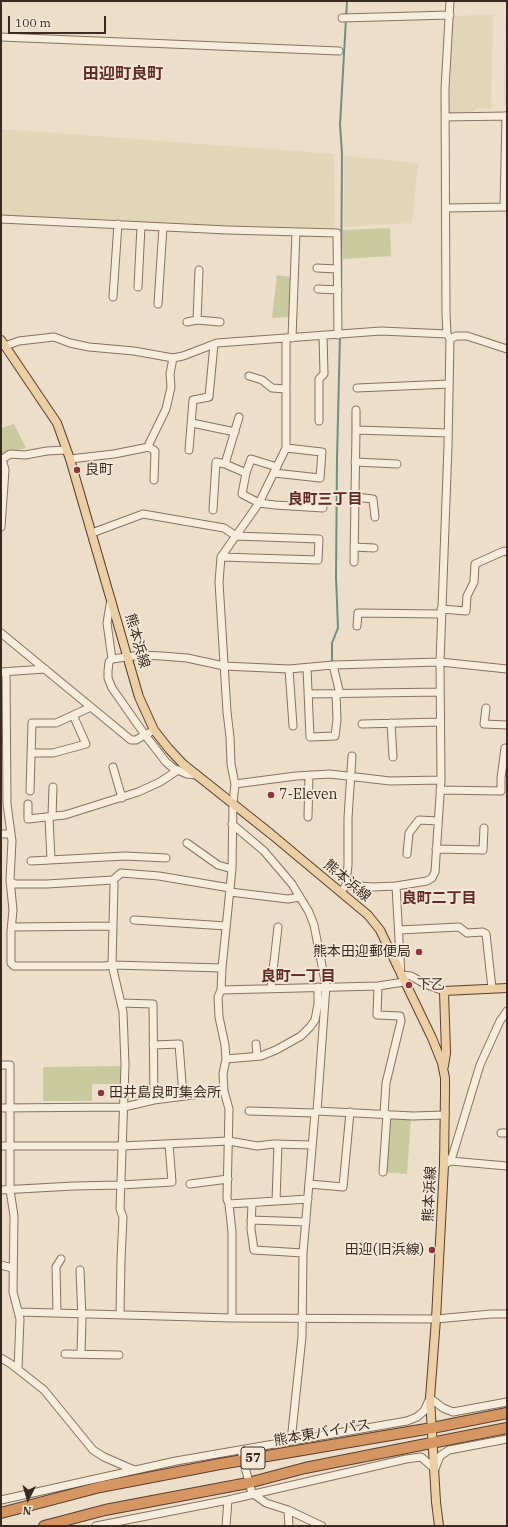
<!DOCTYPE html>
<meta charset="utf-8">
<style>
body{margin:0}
#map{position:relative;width:508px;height:1527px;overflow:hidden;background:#ecdec9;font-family:"IBM Plex Serif",serif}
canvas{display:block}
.frame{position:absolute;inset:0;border:2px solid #392b21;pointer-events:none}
.north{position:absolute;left:8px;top:1479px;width:40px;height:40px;-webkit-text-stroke:3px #f4e9d8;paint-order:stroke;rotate:185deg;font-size:11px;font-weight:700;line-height:16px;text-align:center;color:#392b21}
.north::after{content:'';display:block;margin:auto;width:14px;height:18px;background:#392b21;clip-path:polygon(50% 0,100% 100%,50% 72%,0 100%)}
.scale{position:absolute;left:8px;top:16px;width:98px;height:18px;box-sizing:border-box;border:2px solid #392b21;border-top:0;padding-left:5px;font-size:12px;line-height:14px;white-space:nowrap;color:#392b21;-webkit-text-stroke:3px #f4e9d8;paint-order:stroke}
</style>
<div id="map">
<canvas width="508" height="1527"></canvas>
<div class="frame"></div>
<div class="north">N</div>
<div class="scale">100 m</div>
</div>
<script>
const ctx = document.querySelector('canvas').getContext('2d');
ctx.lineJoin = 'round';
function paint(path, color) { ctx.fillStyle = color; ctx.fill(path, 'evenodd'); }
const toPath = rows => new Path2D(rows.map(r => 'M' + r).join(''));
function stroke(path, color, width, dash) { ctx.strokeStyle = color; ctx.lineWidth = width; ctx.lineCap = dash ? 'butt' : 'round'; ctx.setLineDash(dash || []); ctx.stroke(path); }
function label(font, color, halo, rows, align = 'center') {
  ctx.font = font + ' "IBM Plex Serif","Noto Sans JP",serif'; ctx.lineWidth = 3.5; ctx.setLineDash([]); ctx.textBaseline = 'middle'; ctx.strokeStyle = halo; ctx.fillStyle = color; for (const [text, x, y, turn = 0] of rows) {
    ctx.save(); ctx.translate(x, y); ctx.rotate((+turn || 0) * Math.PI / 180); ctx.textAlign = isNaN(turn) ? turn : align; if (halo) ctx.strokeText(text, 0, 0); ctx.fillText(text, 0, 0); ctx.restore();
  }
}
const farmland = toPath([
 [493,15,491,109,478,108,472,112,449,112,453,16],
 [506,15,507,15,507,106,504,106],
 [1,129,334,154,335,229,1,218],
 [344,156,418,163,412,223,344,227]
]);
const green = toPath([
 [390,228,391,256,343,259,343,230],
 [277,275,290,277,289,317,272,318],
 [14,424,26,448,1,454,1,428],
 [120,1066,120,1084,92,1084,92,1101,43,1101,43,1067],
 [388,1115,411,1117,407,1174,384,1172]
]);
const stream = toPath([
 [341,305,342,153,340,125,347,1],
 [332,661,332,643,338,628,336,577,337,459,340,335]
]);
const minor = toPath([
 [342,18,450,15],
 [1,37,339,51],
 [445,117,507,116],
 [504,207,506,116],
 [446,208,507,207],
 [1,219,227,230,337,233,338,335],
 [317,268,337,269],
 [138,287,141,226],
 [318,289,338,290],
 [113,297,118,224],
 [158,304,163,227],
 [197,320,199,270],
 [187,322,197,320,220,322],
 [292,338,296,232],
 [450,339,456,336,467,336,507,349],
 [5,346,19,341,54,337,70,343,89,347,134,351,173,358,183,356,217,343,381,331,447,334],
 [249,376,262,380,272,388,286,389],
 [357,388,449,384],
 [319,421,319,379,324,374,323,335],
 [192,423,235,432],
 [356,430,356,410],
 [149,447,155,451,154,480],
 [189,450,193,400,209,397,214,344],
 [70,459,114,454,149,447,149,444,166,409,171,387,170,374,173,358],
 [1,460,10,454,25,455,47,451,66,450],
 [355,462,397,464],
 [225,464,246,473,242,494,259,503,275,505,323,508],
 [246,473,251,459,277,467],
 [274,473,320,478,322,452,286,448],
 [355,497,373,499,375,517],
 [213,510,216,462,225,464,239,417],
 [1,527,5,470,2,459],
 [92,533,143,514,224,528,236,536,319,539,318,560,221,557],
 [354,547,374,548],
 [354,562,356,430,448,433],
 [111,599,107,623,112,659,109,662,108,671,108,678,112,688,145,735,166,762,173,768,187,774,197,775],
 [441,609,466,611,467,596,474,582,475,564,504,551,507,552],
 [357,626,358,613,441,614],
 [1,633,131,740,136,740,154,730],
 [112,659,141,655,162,656,187,658,224,666,289,669,333,665,440,662,507,669],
 [333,665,340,694],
 [307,668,310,737,335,736,337,720,336,694],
 [289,669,293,726],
 [1,672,45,669],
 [6,672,7,804,12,841,10,880,11,882,15,884,47,884,113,880,114,884,112,965,105,966,14,966,11,963,11,931,13,910,10,880],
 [308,694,440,692],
 [486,708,484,724,507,725],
 [391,723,393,757],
 [362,724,440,722],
 [31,753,53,753,86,744,73,715],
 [113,767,122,798],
 [235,784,296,776,330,774,390,781,441,780],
 [440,790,501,791,501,778,505,748],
 [30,791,32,723,56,723,91,707],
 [28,804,28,819,65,815,138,792,160,782,178,770],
 [52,816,53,787],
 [49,817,51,860],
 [308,817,309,775],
 [232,824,264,851,292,884,309,912,314,925,326,986,317,1111,413,1116,445,1115],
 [1,834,11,834],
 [187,843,218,865,232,869],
 [436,849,483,850,484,828],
 [407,854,409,833,419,820,438,821],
 [31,861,125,856,166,858],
 [113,880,121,873,159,876,230,888],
 [346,885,373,887,396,886],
 [230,892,288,899,300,897],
 [341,892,346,885,348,865,348,818,352,756],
 [134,920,226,926],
 [12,927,113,926],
 [399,930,459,927,467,933,483,932,486,934,492,988],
 [378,986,377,1015,400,1016,401,1021,386,1083,384,1114],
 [271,988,278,927],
 [221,990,378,986,404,982],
 [444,991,425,984,411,976,401,975,396,886,427,881,432,878,435,872,441,780,440,662,448,446,450,339,447,334,446,314,445,89,450,1],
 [121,1003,153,1004,154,1100],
 [256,1044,257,1056],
 [153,1045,179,1044,183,1096],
 [226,1059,261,1056,276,1050,301,1036,310,1027,315,1020,318,1004,318,987],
 [1,1065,10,1065,10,1190,14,1216,13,1292,20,1319,18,1369],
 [1,1108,124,1107,154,1100,224,1091],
 [249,1111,315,1113],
 [501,1133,507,1133],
 [1,1146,122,1146,229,1141,257,1146,273,1144,312,1145],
 [450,1161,507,1166],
 [444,1165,450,1161,453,1154,480,1065,500,1021,507,1011],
 [383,1172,387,1114],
 [190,1184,228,1179],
 [309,1184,343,1187,350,1112],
 [1,1190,74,1186,121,1185,172,1182,169,1144],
 [276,1201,278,1144],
 [252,1203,251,1229,254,1250,303,1253],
 [229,1204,308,1199],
 [251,1220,306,1222],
 [1,1265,12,1268],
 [80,1270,82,1319,81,1354],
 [19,1312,232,1318,436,1319,491,1314,507,1314],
 [57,1313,56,1267,61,1259],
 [120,1314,121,1260,123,1217,120,1209,125,1065,123,1012,112,965,222,968],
 [232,1318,232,1232,229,1204,227,1199,229,1109,224,1091,223,1074,226,1059,225,1045,219,1017,218,997,221,990,222,968,232,869,233,803,235,784,231,764,230,737,227,712,219,582,221,557,259,503,286,448,286,338],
 [65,1354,119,1355],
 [1,1358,11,1364,44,1390,93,1450,104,1457,134,1470],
 [291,1441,302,1337,303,1253,315,1113,317,1111],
 [242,1456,252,1493,266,1503,288,1510,322,1526],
 [1,1500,176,1461,407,1421,417,1417,424,1411,430,1398,443,1408,453,1412,507,1402],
 [288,1510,289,1526],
 [96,1526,228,1500,406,1459,421,1457,435,1469,440,1456,449,1450,507,1439],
 [226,1526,228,1500]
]);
const major = toPath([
 [1,340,57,423,70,459,139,697,154,730,169,749,183,764,271,834,368,915,380,930,432,1038,442,1063,445,1078,445,1092,444,1165,436,1319,430,1398,436,1502,439,1526],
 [444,1066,446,1053,444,991,507,988]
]);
const highway = toPath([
 [1,1513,100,1487,220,1464,432,1428,507,1413],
 [44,1526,105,1510,248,1483,305,1468,507,1428]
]);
const markers = [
 [77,470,4,"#93323d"],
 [271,795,4,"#93323d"],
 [419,952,4,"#93323d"],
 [409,985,4,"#93323d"],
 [101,1093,4,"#93323d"],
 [432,1250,4,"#93323d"]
];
const shields = [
 [253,1458,24]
];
const shieldNames = [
 ["57",253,1458]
];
const poiNames = [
 ["良町",85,470],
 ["7-Eleven",279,795],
 ["熊本田迎郵便局",411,952,"right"],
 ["下乙",417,985],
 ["田井島良町集会所",109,1093],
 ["田迎(旧浜線)",424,1250,"right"]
];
const streetNames = [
 ["熊本浜線",137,641,74],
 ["熊本浜線",347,881,40],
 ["熊本浜線",430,1194,-87],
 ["熊本東バイパス",322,1433,-10]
];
const neighbourhoodNames = [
 ["良町三丁目",325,500],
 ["良町二丁目",439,899],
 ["良町一丁目",298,977]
];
const quarterNames = [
 ["田迎町良町",123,74]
];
paint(farmland, '#e1d6b7');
paint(green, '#c9ca9d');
stroke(stream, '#708f84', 2);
stroke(minor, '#88715f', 9);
stroke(major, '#564032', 10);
stroke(highway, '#564032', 12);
stroke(minor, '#f7eddc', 7);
stroke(major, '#eccfa4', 8);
stroke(highway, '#d59661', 10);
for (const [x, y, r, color] of markers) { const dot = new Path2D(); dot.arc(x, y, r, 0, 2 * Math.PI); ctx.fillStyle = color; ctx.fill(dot); stroke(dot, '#f4e9d8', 1.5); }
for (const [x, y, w] of shields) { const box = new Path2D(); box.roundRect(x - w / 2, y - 11, w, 22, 3); ctx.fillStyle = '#f4e9d8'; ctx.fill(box); stroke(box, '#392b21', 1); }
label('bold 13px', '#392b21', null, shieldNames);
label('14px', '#392b21', '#f4e9d8', poiNames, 'left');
label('14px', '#392b21', '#f4e9d8', streetNames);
label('bold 15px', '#632a23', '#f4e9d8', neighbourhoodNames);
label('bold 16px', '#632a23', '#f4e9d8', quarterNames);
</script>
